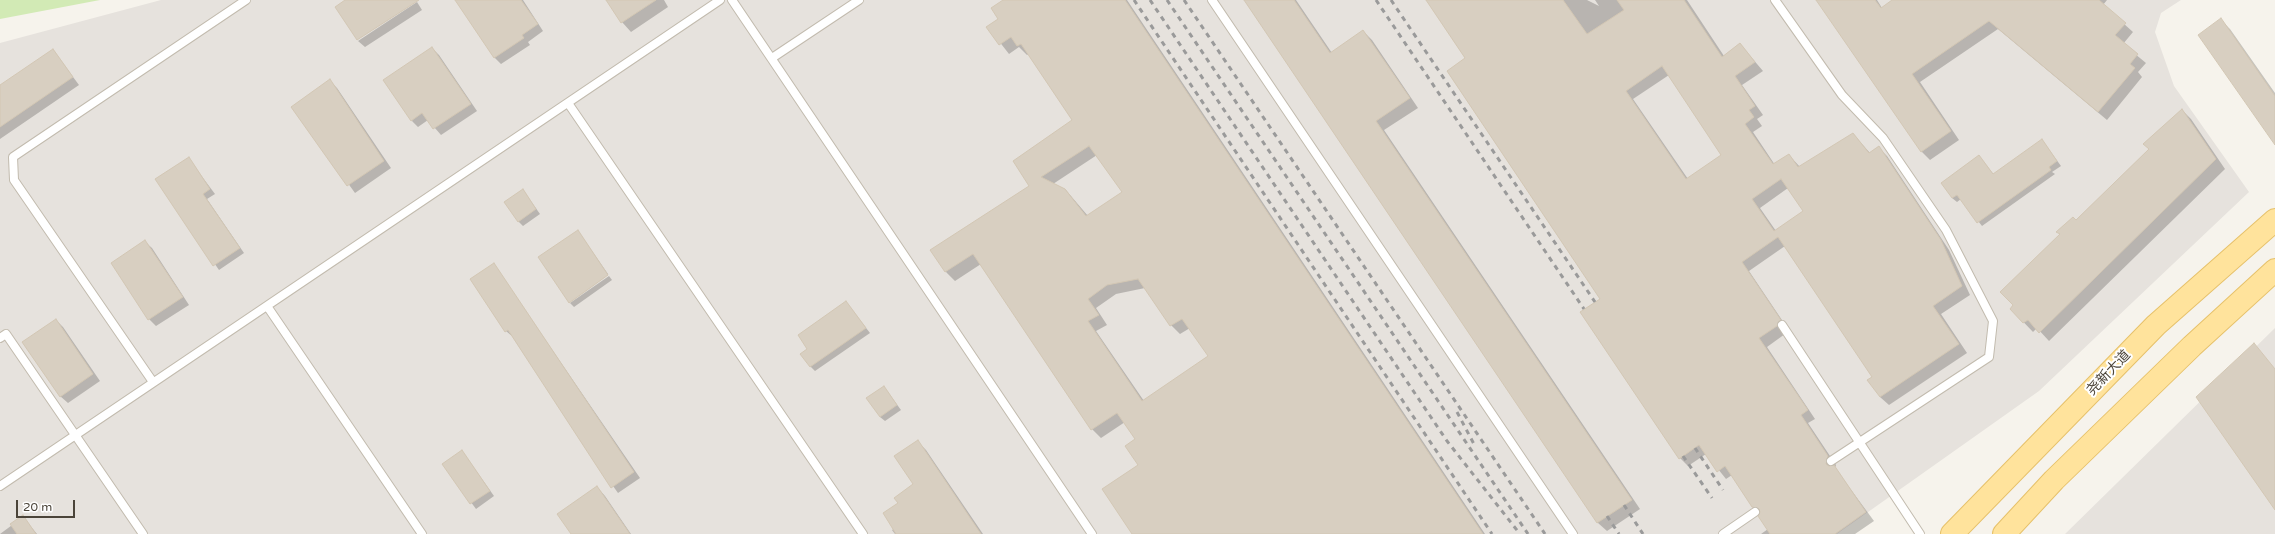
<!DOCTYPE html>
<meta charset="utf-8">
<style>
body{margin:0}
#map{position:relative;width:2275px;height:534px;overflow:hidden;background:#f6f3ec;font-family:"Varela Round",sans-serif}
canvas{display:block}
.scale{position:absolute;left:16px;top:500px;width:59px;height:18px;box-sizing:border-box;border:2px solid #4b4439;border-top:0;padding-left:5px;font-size:12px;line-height:14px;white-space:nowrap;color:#4b4439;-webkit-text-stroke:3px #fff;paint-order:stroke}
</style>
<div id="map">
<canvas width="2275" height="534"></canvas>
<div class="scale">20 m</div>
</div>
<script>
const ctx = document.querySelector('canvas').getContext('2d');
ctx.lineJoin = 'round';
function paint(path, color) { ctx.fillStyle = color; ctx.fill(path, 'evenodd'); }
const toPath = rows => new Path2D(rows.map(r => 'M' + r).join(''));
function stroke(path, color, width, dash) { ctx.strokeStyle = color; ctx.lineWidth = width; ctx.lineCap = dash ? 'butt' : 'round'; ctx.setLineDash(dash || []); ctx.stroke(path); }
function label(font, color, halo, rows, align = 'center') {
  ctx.font = font + ' "Varela Round","Noto Sans SC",sans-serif'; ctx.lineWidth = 4; ctx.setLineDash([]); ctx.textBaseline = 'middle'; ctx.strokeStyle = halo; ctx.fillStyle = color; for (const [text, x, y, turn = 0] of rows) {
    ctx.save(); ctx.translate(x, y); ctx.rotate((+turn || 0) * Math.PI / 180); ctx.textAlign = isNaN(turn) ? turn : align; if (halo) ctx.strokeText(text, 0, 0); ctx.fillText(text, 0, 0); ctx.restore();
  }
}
const industrial = toPath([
 [161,0,2181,0,2161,13,2155,32,2174,86,2249,192,2039,391,1837,534,0,534,0,43],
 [2275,328,2275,534,2065,534]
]);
const green = toPath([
 [0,0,100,0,0,19]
]);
const shadow = toPath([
 [457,0,523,0,543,31,528,42,530,45,501,64,494,57],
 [607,0,664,0,668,7,631,32,622,22],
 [1004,0,1127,0,1485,534,1133,534,1139,466,1137,440,1125,422,1101,438,1092,429,981,264,955,281,946,272,932,251,1031,186,1073,121,1029,54,1027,55,1019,47,1009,54,988,27,1000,19],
 [1097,155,1123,192,1088,216,1065,189,1053,184],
 [1145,288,1171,325,1180,334,1190,328,1209,356,1144,401,1096,331,1107,325,1096,308,1116,294],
 [1246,0,1296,0,1332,53,1363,31,1372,40,1418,108,1384,130,1640,509,1607,531,1598,523],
 [1427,0,1587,0,1599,6,1595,0,1687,0,1724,56,1740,44,1763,71,1742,85,1763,115,1757,119,1762,126,1753,132,1775,165,1789,155,1800,167,1853,134,1870,153,1878,147,1887,156,1949,250,1970,295,1941,314,1967,353,1889,405,1880,397,1873,377,1785,246,1749,271,1788,329,1785,334,1767,347,1815,419,1808,423,1836,465,1835,468,1874,521,1855,534,1761,534,1768,529,1760,514,1732,475,1726,479,1706,454,1688,466,1680,458,1602,299,1466,59],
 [1669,75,1723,155,1688,179,1633,99],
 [1788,188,1804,211,1776,231,1760,208],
 [1818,0,1877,0,1882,8,1893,0,2107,0,2103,5,2133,32,2123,44,2146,63,2138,72,2142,77,2107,120,1998,29,1920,82,1959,140,1930,160,1922,152],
 [417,2,422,10,365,47,358,41],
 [2221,20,2230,29,2275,93,2275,143],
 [432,48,439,55,477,111,441,135,428,120,418,127,412,121],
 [53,50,79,85,0,139,0,87],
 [330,81,337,88,391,168,355,193,293,107],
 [2182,110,2191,119,2225,169,2049,341,2037,328,2033,332,2011,309,2061,235,2058,232,2076,221,2150,149],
 [2042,140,2061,166,2052,172,2055,174,1982,226,1961,199,1957,202,1952,198,1979,156,1994,175],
 [188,158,215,194,207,199,244,253,219,270,157,180],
 [523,190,540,214,523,226,518,221],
 [578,231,608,274,569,302],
 [144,241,152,248,189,305,156,326,149,319],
 [494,265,640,478,618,493,580,440,581,439,513,337,506,331],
 [609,276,612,280,574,307,570,303],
 [846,302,870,333,815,371,810,366,809,349],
 [56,320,63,327,100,381,68,403,60,396],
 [884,387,901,410,885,421,880,417],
 [918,442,926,450,983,534,895,534,892,530,894,529,899,503,915,485],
 [462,451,494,496,476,509,443,464],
 [597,487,605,496,631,534,572,534],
 [23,517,37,534,0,534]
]);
const building = toPath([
 [345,0,419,0,357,40,335,7,345,0],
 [455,0,521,0,538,24,522,35,524,38,494,58,455,0],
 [606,0,656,0,621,23,606,0],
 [1003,0,1125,0,1483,534,1132,534,1102,489,1138,465,1125,446,1135,439,1117,413,1091,430,973,254,945,272,930,250,1029,186,1013,161,1072,120,1021,44,1017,46,1011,37,999,45,986,27,998,19,991,8,1003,0],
 [1089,146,1122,192,1086,216,1065,189,1041,177,1089,146],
 [1138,279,1170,326,1182,319,1208,356,1142,401,1088,321,1099,315,1088,299,1107,285,1138,279],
 [1244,0,1294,0,1330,53,1363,30,1410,98,1376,121,1632,500,1597,523,1244,0],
 [1426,0,1563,0,1587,34,1624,10,1617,0,1684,0,1722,57,1740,43,1755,62,1735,76,1755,106,1749,110,1754,117,1745,124,1773,164,1789,154,1798,167,1853,133,1869,153,1879,146,1941,240,1962,286,1933,306,1959,344,1880,397,1867,380,1872,377,1778,237,1742,262,1781,320,1777,326,1759,338,1808,410,1801,415,1828,456,1826,464,1829,466,1834,465,1866,512,1835,534,1770,534,1758,516,1760,512,1759,509,1752,507,1725,466,1717,472,1699,445,1679,459,1580,312,1600,299,1447,71,1465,58,1426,0],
 [1662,66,1721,155,1686,179,1626,91,1662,66],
 [1781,179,1803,211,1774,231,1752,199,1781,179],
 [1816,0,1875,0,1881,8,1892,0,2099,0,2126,23,2115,35,2138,54,2130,64,2135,68,2098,112,1989,21,1912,74,1951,131,1921,152,1816,0],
 [2221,18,2275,96,2275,145,2198,35,2221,18],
 [432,47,471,104,433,129,422,113,411,121,383,80,432,47],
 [53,49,73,77,0,127,0,85,53,49],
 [330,79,384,161,347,186,291,107,330,79],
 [2182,109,2216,159,2039,333,2028,320,2023,323,2010,309,2013,305,2000,292,2060,234,2056,232,2073,217,2076,220,2149,149,2143,144,2182,109],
 [2042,139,2057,161,2049,167,2051,170,1977,223,1957,195,1952,198,1941,183,1979,155,1993,174,2042,139],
 [189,157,210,189,203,194,240,248,213,266,155,179,189,157],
 [523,189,536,209,518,222,504,202,523,189],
 [578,230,608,275,569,303,538,257,578,230],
 [145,240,183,297,148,320,111,263,145,240],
 [494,263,634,472,611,488,508,330,505,332,470,279,494,263],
 [846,301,866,328,810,367,800,354,807,349,798,335,846,301],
 [56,319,93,374,60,397,22,342,56,319],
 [2254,343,2275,369,2275,510,2196,397,2254,343],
 [884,386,897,405,880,417,866,398,884,386],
 [918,440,981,534,896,534,883,513,898,503,894,498,913,484,894,456,918,440],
 [462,450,490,491,470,504,442,464,462,450],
 [597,486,630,534,571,534,557,514,597,486],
 [23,515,36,534,17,534,10,524,23,515]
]);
const service = toPath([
 [732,0,1092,534],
 [1212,0,1573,534],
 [1775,0,1842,95,1883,138,1946,230,1993,321,1989,357,1831,461],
 [772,58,859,0],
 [568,103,863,534],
 [267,306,422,534],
 [1782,325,1920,534],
 [0,338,6,334,143,534],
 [153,382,14,180,13,157,246,0],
 [0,486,720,0],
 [1723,534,1755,512]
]);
const primary = toPath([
 [1952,534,2156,325,2275,220],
 [2004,534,2054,480,2192,346,2275,270]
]);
const rail = toPath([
 [1134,0,1492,534],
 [1150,0,1447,441,1520,534],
 [1167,0,1528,534],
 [1184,0,1545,534],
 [1376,0,1584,309],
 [1391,0,1595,302],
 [1457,412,1475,446],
 [1695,448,1723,490],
 [1683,456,1712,498],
 [1624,505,1643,534],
 [1607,516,1619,534]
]);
const streetNames = [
 ["尧新大道",2109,373,-46]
];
paint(industrial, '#e6e2dd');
paint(green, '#d2eab5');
paint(shadow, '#0003');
paint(building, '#d8cfc1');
stroke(building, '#d3c7b4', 1);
stroke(service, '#c2bbae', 10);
stroke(primary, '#e6c16a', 24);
stroke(service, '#fff', 8);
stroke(primary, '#ffe39c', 22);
stroke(rail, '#9a9a9a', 3, [5, 5]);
label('14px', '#4b4439', '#fff', streetNames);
</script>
